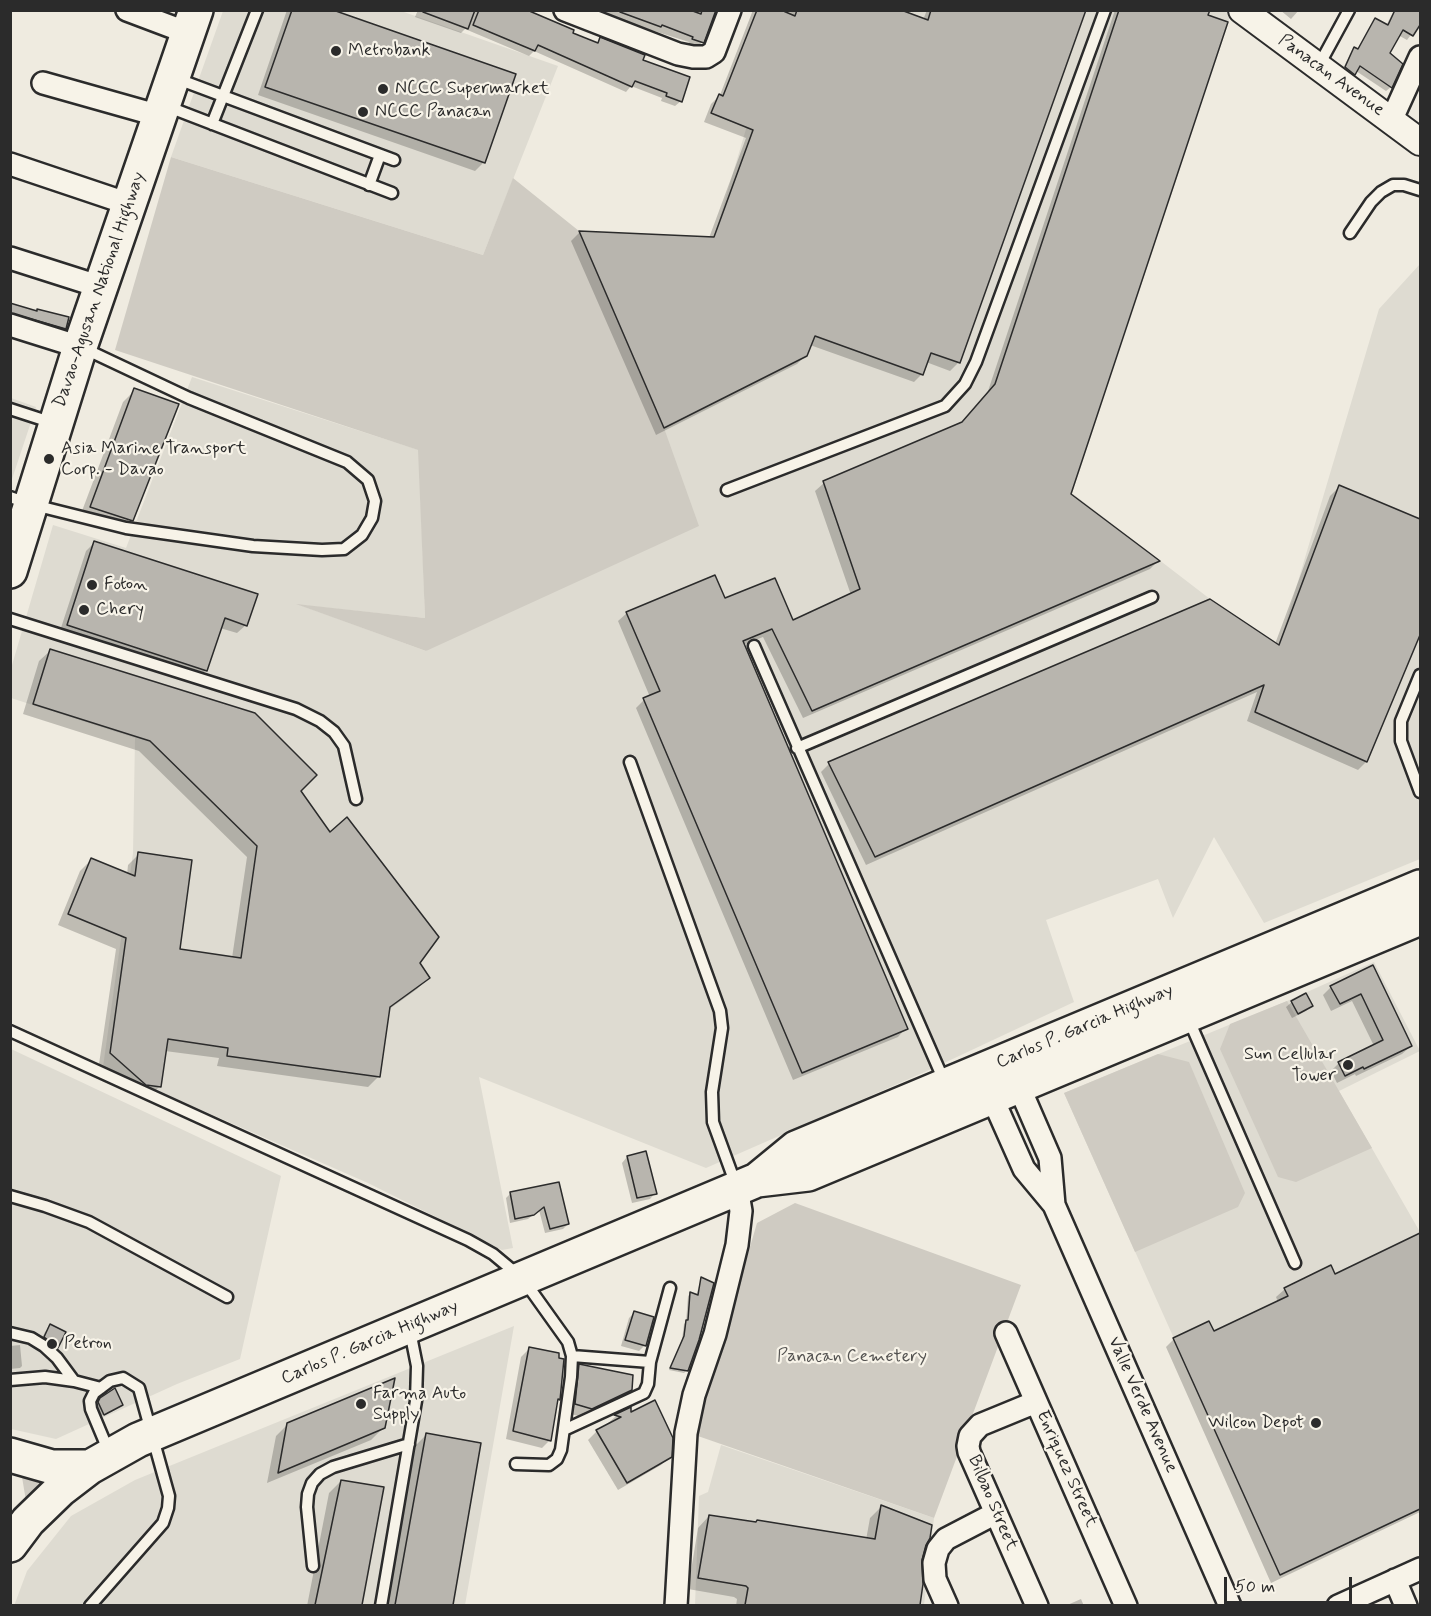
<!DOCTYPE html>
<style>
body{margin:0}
#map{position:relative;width:1431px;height:1616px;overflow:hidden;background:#efebe0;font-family:Mynerve,sans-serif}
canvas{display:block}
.frame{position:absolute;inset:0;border:12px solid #2b2b2b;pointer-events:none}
.scale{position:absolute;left:1224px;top:1577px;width:128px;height:27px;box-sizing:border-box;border:3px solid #2b2b2b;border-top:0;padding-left:8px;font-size:18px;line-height:21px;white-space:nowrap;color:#2b2b2b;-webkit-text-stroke:4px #f7f3e8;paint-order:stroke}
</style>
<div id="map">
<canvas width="1431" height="1616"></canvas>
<div class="frame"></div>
<div class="scale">50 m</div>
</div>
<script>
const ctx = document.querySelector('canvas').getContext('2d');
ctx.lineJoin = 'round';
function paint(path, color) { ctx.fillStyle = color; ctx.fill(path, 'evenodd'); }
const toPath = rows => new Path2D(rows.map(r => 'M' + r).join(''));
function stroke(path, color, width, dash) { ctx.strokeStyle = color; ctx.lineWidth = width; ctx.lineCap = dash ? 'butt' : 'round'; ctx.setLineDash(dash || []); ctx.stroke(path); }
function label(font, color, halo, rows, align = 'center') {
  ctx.font = font + ' Mynerve,sans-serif'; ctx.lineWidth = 4.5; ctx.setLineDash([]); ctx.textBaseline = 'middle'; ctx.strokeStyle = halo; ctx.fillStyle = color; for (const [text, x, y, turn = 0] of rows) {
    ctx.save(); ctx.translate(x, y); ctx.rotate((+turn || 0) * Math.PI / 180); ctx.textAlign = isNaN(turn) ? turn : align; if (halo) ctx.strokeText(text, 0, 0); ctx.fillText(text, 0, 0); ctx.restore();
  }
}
const built = toPath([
 [1228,10,1231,13,1228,22,1072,493,1210,599,1279,645,1379,309,1420,264,1420,859,1264,923,1214,837,1173,918,1158,879,1046,920,1074,1002,927,1071,706,1168,479,1077,513,1248,502,1250,368,1183,103,1067,133,853,135,738,11,698,10,672,53,525,126,548,192,377,419,450,425,618,300,605,426,651,664,428,579,231,714,237,746,129,792,11],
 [223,11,401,11,558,66,483,255,171,157],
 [11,398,36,407,11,482],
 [1374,962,1420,1051,1339,1091,1420,1232,1420,1509,1280,1575,1064,1093,1287,1001],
 [11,1049,281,1176,240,1359,177,1384,56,1439,11,1429],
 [514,1326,465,1605,14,1606,27,1571,71,1516,135,1480],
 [721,1445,934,1518,924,1605,695,1606,699,1496,708,1492]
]);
const green = toPath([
 [171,157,483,255,513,178,579,231,664,428,699,526,426,651,296,604,425,618,418,450,115,350],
 [1287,1001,1372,1148,1296,1182,1278,1177,1220,1049,1230,1024],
 [1158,1054,1189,1062,1245,1193,1238,1207,1135,1252,1064,1093],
 [795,1203,1021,1285,934,1518,695,1435,757,1223],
 [22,1477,40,1483,41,1486,26,1501]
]);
const shadow = toPath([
 [287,10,329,10,484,162,475,171,258,95],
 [418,10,528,10,571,34,596,44,600,39,641,61,681,101,675,106,661,101,662,98,631,86,626,92,534,51,529,56,465,29,461,33,415,17],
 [596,10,715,10,702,42,697,48,688,44,689,42,613,18],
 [753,10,897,10,923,20,927,10,1084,10,959,362,950,371,926,362,922,374,914,382,810,345,806,355,797,364,656,435,571,241,579,233,709,238,746,138,704,122,711,104,720,95],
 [1115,10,1208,10,1070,494,1158,561,1150,569,803,718,763,637,743,645,906,1028,898,1037,793,1080,636,708,644,700,650,697,618,621,627,613,725,600,792,622,851,595,815,491,824,483,961,424,987,394],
 [1280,10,1299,10,1291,19],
 [1394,10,1420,10,1420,23,1407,40,1398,35,1388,53,1391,87,1386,91,1356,71,1350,79,1341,73,1350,54,1354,49,1357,50,1371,25,1376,20,1386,26],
 [10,304,65,328,59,334,10,319],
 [135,390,132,521,120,532,79,519,123,402],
 [1339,487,1420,520,1420,631,1366,762,1358,770,1247,721,1257,692,866,865,821,772,829,764,1275,644,1330,496],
 [94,543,246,625,237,633,220,628,206,670,197,679,59,634,86,551],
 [50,651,299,791,428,978,417,989,388,1010,379,1076,368,1087,217,1066,219,1058,165,1051,160,1086,149,1097,135,1095,99,1064,116,949,58,925,80,871,91,860,127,875,128,865,139,854,178,950,232,958,247,857,139,751,23,714,39,661],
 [1372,967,1411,1046,1402,1054,1356,1076,1355,1074,1337,1083,1331,1071,1339,1063,1374,1046,1352,1001,1331,1011,1323,995,1331,987],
 [1292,1002,1311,1006,1306,1011,1292,1018,1286,1007],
 [627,1157,655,1193,650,1199,632,1203,622,1163],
 [558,1184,568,1224,563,1229,545,1233,539,1210,528,1219,510,1223,506,1198,511,1193],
 [1420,1235,1420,1512,1271,1583,1166,1347,1174,1339,1213,1333,1278,1302,1276,1297,1285,1289,1334,1275],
 [701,1279,687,1370,684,1373,669,1370,682,1340,684,1324,686,1322,688,1296,690,1294,696,1296],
 [634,1313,653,1318,644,1346,639,1351,621,1346,629,1318],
 [51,1326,64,1333,56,1348,51,1353,40,1343,45,1332],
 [20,1345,22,1366,20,1368,10,1369,10,1346],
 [529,1349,559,1399,556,1402,550,1440,542,1448,506,1439,521,1357],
 [580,1366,631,1390,622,1398,582,1417,567,1413,571,1374],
 [101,1399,119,1407,101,1416,96,1406],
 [629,1410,629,1415,670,1456,661,1465,618,1490,588,1440,597,1431,610,1425,607,1424,615,1417],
 [288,1424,383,1428,371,1440,267,1483,276,1436],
 [426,1435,480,1444,451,1606,387,1606,414,1447],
 [341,1481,383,1489,361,1606,307,1606,329,1493],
 [881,1507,920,1560,922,1584,918,1606,736,1606,737,1599,734,1597,688,1589,698,1528,709,1516,866,1540,870,1518],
 [1081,1599,1084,1606,1065,1606]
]);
const building = toPath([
 [292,10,333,10,516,74,485,163,265,87,292,10],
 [423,10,475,10,468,29,423,12,423,10],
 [479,10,527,10,574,30,573,33,598,43,600,37,645,55,643,60,690,77,682,102,666,96,667,93,635,81,632,87,538,45,535,51,473,25,479,10],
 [620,10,690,10,701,14,702,10,716,10,704,43,692,39,693,37,662,25,661,27,620,12,620,10],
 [757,10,781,10,795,16,797,10,901,10,928,20,931,10,1086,10,960,363,931,353,923,375,815,336,807,356,664,428,579,231,714,237,753,130,711,113,719,94,723,96,757,10],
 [1119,10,1210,10,1208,15,1228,22,1071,494,1160,561,812,711,772,629,743,641,908,1029,802,1073,643,698,660,691,626,612,715,575,725,598,775,578,793,620,860,589,823,481,962,422,995,384,1119,10],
 [1395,10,1420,10,1420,25,1413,36,1403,30,1390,53,1403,64,1392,88,1360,66,1355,75,1345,67,1354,47,1358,49,1375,18,1388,25,1395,10],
 [10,303,37,311,37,309,69,317,66,329,10,313,10,303],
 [134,388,179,404,133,521,90,507,134,388],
 [1339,485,1420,519,1420,635,1367,762,1255,712,1264,685,875,857,828,762,1210,599,1279,645,1339,485],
 [94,541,258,594,247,626,225,618,207,671,67,625,94,541],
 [50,649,255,713,317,775,301,791,330,832,347,817,439,937,420,963,430,978,390,1007,380,1077,227,1056,228,1048,168,1039,161,1087,146,1085,110,1053,126,938,68,914,91,858,135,876,138,852,192,860,180,949,241,958,257,846,150,741,33,704,50,649],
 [1373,965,1412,1046,1364,1069,1363,1067,1345,1076,1338,1062,1383,1040,1361,994,1340,1004,1330,986,1373,965],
 [1306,993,1313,1006,1298,1014,1291,1001,1306,993],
 [646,1151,657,1194,637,1198,627,1156,646,1151],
 [559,1182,569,1224,550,1229,544,1207,534,1215,515,1219,510,1192,559,1182],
 [1420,1233,1420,1509,1280,1575,1173,1338,1209,1321,1214,1331,1288,1296,1284,1288,1331,1265,1335,1274,1420,1233],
 [701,1277,714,1283,699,1340,688,1371,670,1368,684,1336,686,1320,688,1320,690,1292,698,1295,701,1277],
 [634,1311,654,1317,646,1346,625,1340,634,1311],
 [50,1324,66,1332,58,1348,44,1337,50,1324],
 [529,1347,559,1353,559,1358,564,1359,560,1400,558,1399,551,1441,513,1431,529,1347],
 [579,1364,633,1375,632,1390,592,1409,575,1404,579,1364],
 [395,1378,385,1428,278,1473,287,1423,395,1378],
 [115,1388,123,1405,104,1415,98,1402,100,1398,115,1388],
 [655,1400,673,1438,672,1457,627,1483,596,1430,621,1417,614,1415,631,1407,631,1412,655,1400],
 [426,1433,481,1443,453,1605,395,1605,426,1433],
 [341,1480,384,1487,362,1605,315,1605,341,1480],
 [881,1505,932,1525,930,1538,926,1545,922,1560,923,1584,920,1605,745,1605,748,1588,746,1586,698,1578,709,1515,756,1522,757,1520,875,1539,881,1505]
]);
const service = toPath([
 [1318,67,1349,10],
 [175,78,394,160],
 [166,106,392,193],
 [212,124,257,10],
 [369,185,380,155],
 [1350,233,1371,202,1381,192,1393,185,1404,185,1420,190],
 [10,409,53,423],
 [727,490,945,406,965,384,976,362,1105,10],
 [10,497,30,504,126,528,253,546,322,550,344,549,362,535,372,518,375,501,368,480,347,462,189,398,83,348],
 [10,619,296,709,320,721,334,732,344,746,356,799],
 [754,646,945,1083],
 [1420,675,1401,721,1401,741,1420,792],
 [797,748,1152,597],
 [630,762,720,1011,722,1028,712,1092,713,1122,736,1185],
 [1188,1018,1295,1263],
 [10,1031,468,1240,493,1254,523,1279,568,1342,572,1356,571,1377,561,1450,557,1459,549,1465,516,1464],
 [10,1196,45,1206,89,1222,227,1297],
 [10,1333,31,1338,44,1346,57,1358,74,1381],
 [572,1356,650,1362],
 [10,1380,45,1377,74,1381,101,1388],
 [564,1430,644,1393,648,1384,650,1362,670,1288],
 [313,1566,307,1507,308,1494,312,1483,320,1474,333,1467,409,1444],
 [90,1606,163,1523,168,1508,169,1496,139,1388,123,1378,110,1381,94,1393,90,1401,91,1409,109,1452],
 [381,1606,416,1401,417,1366,410,1331]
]);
const minor = toPath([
 [127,10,188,33],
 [565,10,678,54,693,57,706,57,714,52,730,10],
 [43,83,160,116],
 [1391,121,1420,57],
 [10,164,129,204],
 [10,258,101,287],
 [10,325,80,347],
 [1014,1075,1050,1158,1054,1205],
 [987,1086,1024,1169,1054,1205,1230,1606],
 [1006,1333,1126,1606],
 [1036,1402,980,1425,970,1436,968,1446,969,1452,1037,1606],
 [1395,1580,1406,1606],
 [676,1606,686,1433,694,1395,715,1334,737,1245,741,1211,737,1188],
 [947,1606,935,1579,934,1563,938,1549,946,1539,996,1513],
 [1338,1606,1420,1569]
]);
const tertiary = toPath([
 [1242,10,1420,142]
]);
const primary = toPath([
 [10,571,80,347,196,10]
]);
const trunk = toPath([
 [757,1180,808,1174,1420,918],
 [10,1455,52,1467,90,1467],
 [10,1545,28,1521,60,1490,90,1467,138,1440,757,1180,796,1148,1420,887]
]);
const markers = [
 [336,51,6,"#2b2b2b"],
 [383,89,6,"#2b2b2b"],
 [363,112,6,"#2b2b2b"],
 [49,459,6,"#2b2b2b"],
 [92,585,6,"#2b2b2b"],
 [84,610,6,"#2b2b2b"],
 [1348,1065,6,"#2b2b2b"],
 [52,1344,6,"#2b2b2b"],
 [361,1404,6,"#2b2b2b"],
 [1316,1423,6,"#2b2b2b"]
];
const poiNames = [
 ["Metrobank",348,51],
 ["NCCC Supermarket",395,89],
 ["NCCC Panacan",375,112],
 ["Asia Marine Transport",61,449],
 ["Corp. - Davao",61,470],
 ["Foton",104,585],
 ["Chery",96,610],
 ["Sun Cellular",1336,1055,"right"],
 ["Tower",1336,1076,"right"],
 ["Petron",64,1344],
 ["Farma Auto",373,1394],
 ["Supply",373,1415],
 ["Wilcon Depot",1304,1423,"right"]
];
const streetNames = [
 ["Panacan Avenue",1331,76,36],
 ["Davao-Agusan National Highway",100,290,-71],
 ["Carlos P. Garcia Highway",1085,1027,-23],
 ["Carlos P. Garcia Highway",370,1343,-23],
 ["Valle Verde Avenue",1142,1405,66],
 ["Enriquez Street",1066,1469,66],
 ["Bilbao Street",992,1503,67]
];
const parkNames = [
 ["Panacan Cemetery",852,1357]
];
paint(built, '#dedbd1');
paint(green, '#cfcbc2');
paint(shadow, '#0003');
paint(building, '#b8b5ae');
stroke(building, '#2b2b2b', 1.5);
stroke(service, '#2b2b2b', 15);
stroke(minor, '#2b2b2b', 26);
stroke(tertiary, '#2b2b2b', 30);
stroke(primary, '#2b2b2b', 38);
stroke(trunk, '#2b2b2b', 38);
stroke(service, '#f7f3e8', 10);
stroke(minor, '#f7f3e8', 21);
stroke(tertiary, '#f7f3e8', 26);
stroke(primary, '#f7f3e8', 33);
stroke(trunk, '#f7f3e8', 33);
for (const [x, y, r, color] of markers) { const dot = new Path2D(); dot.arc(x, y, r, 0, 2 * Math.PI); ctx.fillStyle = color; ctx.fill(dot); stroke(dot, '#f7f3e8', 2); }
label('18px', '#2b2b2b', '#f7f3e8', poiNames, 'left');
label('18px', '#2b2b2b', '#f7f3e8', streetNames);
label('18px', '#545351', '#f7f3e8', parkNames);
</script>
